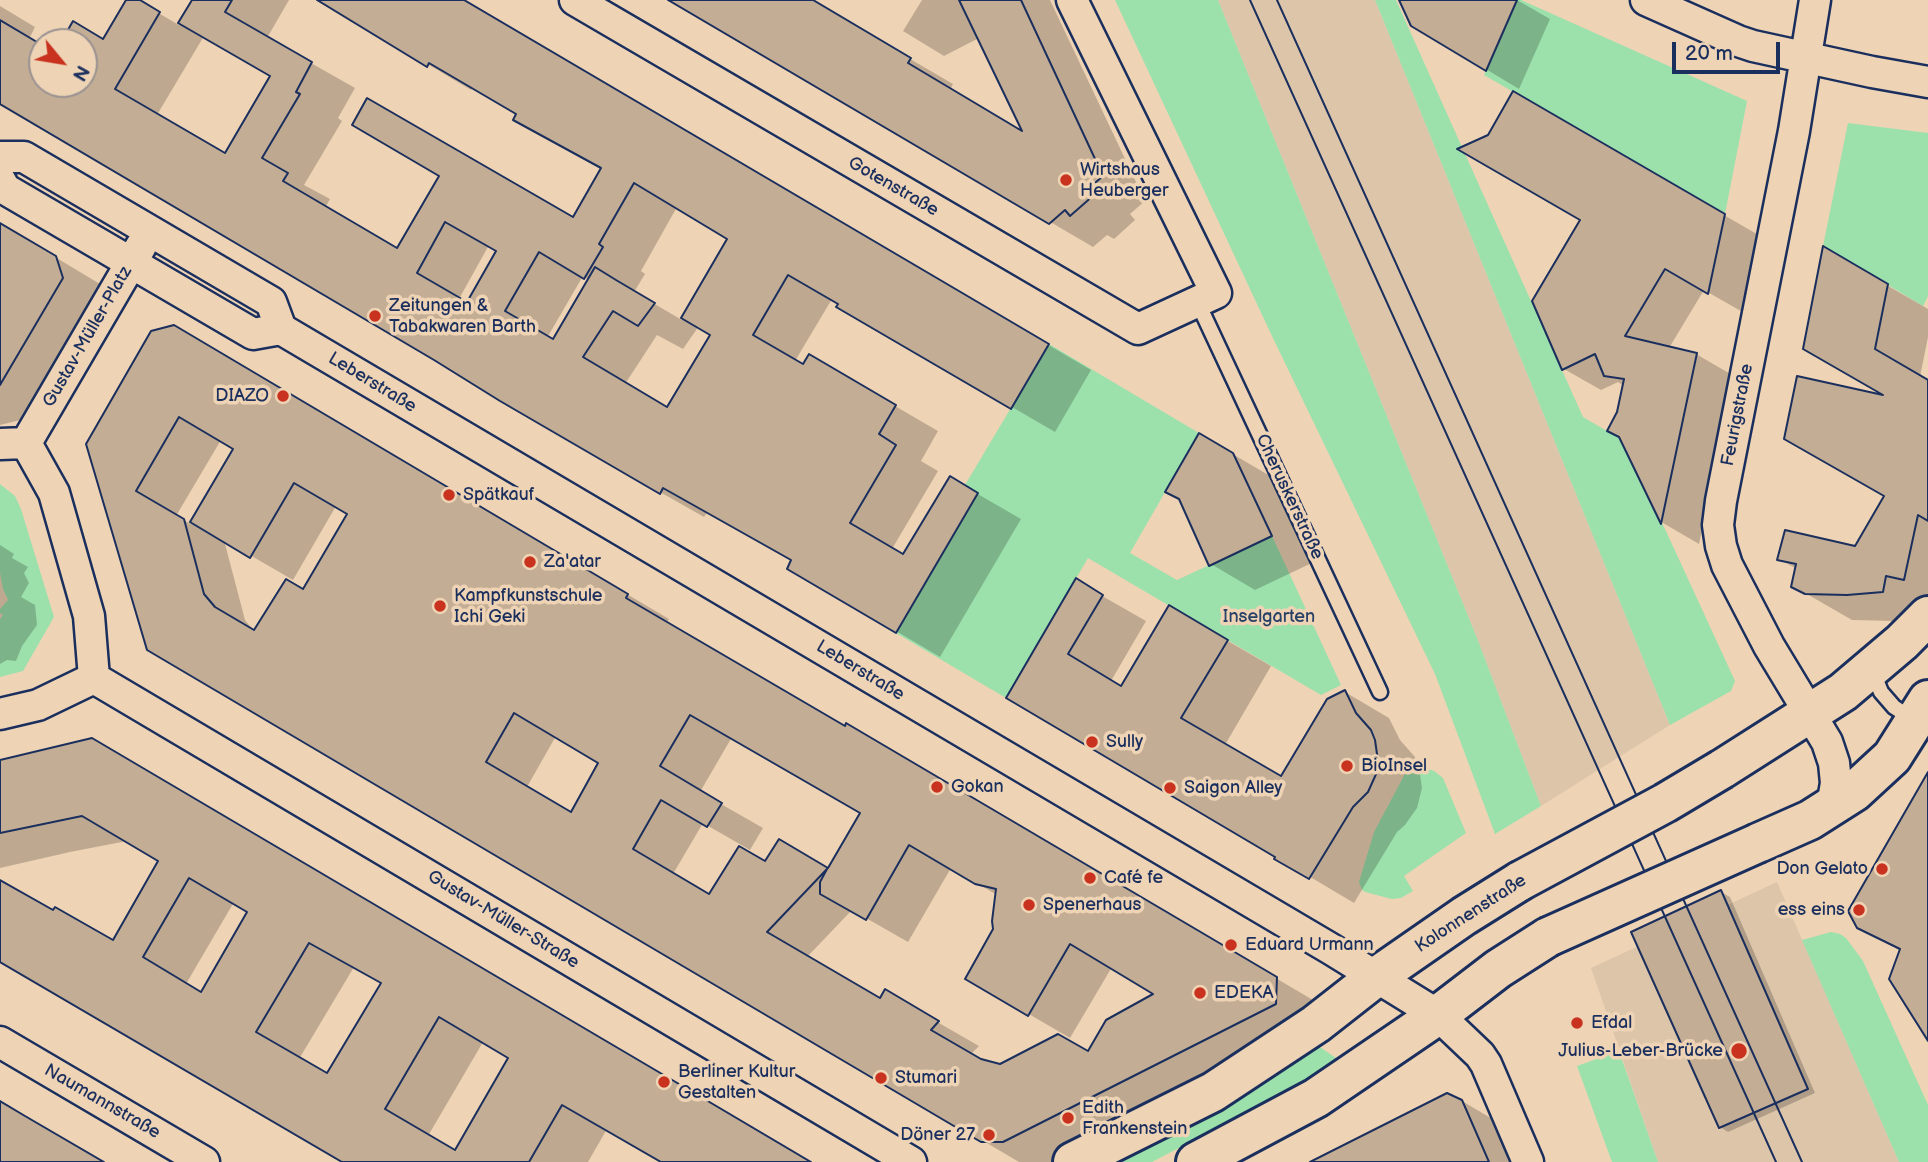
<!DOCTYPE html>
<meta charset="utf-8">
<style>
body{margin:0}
#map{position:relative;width:1928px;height:1162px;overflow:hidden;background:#eed4b5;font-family:"Balsamiq Sans",sans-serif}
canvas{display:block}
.north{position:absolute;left:28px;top:28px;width:70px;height:70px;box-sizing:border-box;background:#eed4b5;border:2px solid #9a9292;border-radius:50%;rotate:120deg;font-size:19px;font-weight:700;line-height:28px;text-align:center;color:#1b2f5e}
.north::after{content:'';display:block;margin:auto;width:24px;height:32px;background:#c8321e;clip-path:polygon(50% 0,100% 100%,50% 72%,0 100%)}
.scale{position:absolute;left:1672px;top:42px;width:108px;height:32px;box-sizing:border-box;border:4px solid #1b2f5e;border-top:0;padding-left:9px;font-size:21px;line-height:24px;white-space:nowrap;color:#1b2f5e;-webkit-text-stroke:5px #eed4b5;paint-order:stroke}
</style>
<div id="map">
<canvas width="1928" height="1162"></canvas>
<div class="north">N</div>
<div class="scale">20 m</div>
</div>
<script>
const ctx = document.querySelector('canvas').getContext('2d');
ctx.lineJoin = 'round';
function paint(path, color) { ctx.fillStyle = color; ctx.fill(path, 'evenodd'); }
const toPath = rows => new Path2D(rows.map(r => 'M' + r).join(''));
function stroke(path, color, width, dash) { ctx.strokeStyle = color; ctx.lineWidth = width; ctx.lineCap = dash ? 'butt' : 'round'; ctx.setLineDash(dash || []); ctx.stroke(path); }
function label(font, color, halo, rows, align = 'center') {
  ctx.font = font + ' "Balsamiq Sans",sans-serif'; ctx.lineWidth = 7; ctx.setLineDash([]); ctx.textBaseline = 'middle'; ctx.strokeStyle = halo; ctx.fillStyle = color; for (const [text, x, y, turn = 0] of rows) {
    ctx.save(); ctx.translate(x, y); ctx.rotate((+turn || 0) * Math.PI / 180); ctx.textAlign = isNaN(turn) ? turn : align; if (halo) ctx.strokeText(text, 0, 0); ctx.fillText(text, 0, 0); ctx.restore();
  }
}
const built = toPath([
 [1218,0,1375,0,1670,725,1541,806,1477,638],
 [1777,882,1899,1162,1658,1162,1591,968]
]);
const green = toPath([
 [1115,0,1218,0,1477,638,1541,806,1495,834,1435,674,1271,334],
 [1375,0,1396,0,1583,417,1619,438,1665,529,1735,681,1731,691,1670,725],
 [1517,0,1521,0,1747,101,1725,214,1484,75],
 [1848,123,1928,133,1928,296,1923,306,1823,246],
 [1049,344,1199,433,1130,553,1177,580,1272,536,1341,685,1321,695,1088,558,1006,698,896,633,978,493,965,485],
 [0,484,15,496,21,509,54,617,23,671,0,677,0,619,3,615,0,613,0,609,8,600,3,589,0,573],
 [1416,764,1434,771,1443,778,1466,833,1404,876,1413,891,1406,895,1401,898,1392,899,1365,892,1362,890,1359,882,1374,832,1407,770],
 [1831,932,1840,934,1846,938,1863,961,1928,1105,1928,1162,1899,1162,1802,940],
 [1317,1045,1336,1058,1290,1090,1152,1162,1118,1162,1215,1113],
 [1619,1051,1658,1162,1612,1162,1577,1066]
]);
const shadow = toPath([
 [128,0,136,0,179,25,194,0,289,0,267,38,355,88,338,118,342,121,304,185,330,199,325,208,397,250,442,175,574,219,603,169,518,113,473,87,471,90,320,0,462,0,1091,370,1055,432,838,306,840,303,832,299,795,361,804,366,809,356,938,431,921,461,938,471,892,549,904,556,950,478,1021,519,940,657,789,568,794,560,708,511,704,517,660,492,0,101,0,6,35,27,29,39,42,46,42,84,84,84,84,42,63,42,104,41],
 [204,36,272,76,225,155,157,115],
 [677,207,729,238,682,320,634,292,645,274,641,271],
 [489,245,499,251,468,304,459,299],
 [583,276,589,280,554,341,547,338],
 [699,326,712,334,668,409,625,384,657,335,683,349],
 [672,0,809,0,953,84,950,90,1026,135,979,38,944,56,903,31,922,0,1050,0,1145,201,1130,214,1135,220,1114,239,1107,235,1093,247],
 [1400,0,1517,0,1550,19,1519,89,1412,25],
 [1514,94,1762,237,1746,314,1704,290,1669,348,1696,354,1734,376,1699,544,1663,523,1621,436,1619,412,1624,386,1618,382,1601,390,1564,369,1582,220,1489,136],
 [0,224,100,284,106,304,41,415,0,425],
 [1824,249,1928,309,1928,337,1920,377,1928,381,1928,617,1894,621,1852,620,1793,586,1797,569,1779,559,1856,548,1886,496,1891,399],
 [216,351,669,619,666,623,845,728,888,749,1318,1003,1317,1027,1052,1162,1019,1162,148,649,88,444],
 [221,440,235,448,191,524,176,516],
 [336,506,350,514,303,591,255,632,245,620,224,540,293,580],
 [556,736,601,763,571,814,527,787],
 [732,737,863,813,829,870,779,841,766,863,710,896,673,874,703,823,750,850,763,828,700,792],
 [951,868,997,895,995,930,967,978,1070,1038,1112,967,1156,994,1088,1053,1001,1066,981,1061,970,1055,979,1046,885,992,880,1001,807,957,852,910,908,942],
 [1200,435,1277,480,1316,561,1255,590,1211,564],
 [0,545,14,554,12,558,28,567,24,573,29,583,21,597,35,605,37,625,22,646,16,661,7,660,0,664],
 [1076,581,1146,621,1111,681,1122,688,1169,607,1271,666,1225,745,1282,779,1345,692,1389,718,1400,740,1415,757,1419,767,1422,788,1417,808,1405,825,1397,832,1354,903,1008,697],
 [0,762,809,1162,664,1162,607,1129,588,1162,346,1162,0,959,0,882,54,913,113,942,161,861,127,841,70,852,0,868],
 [234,902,249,911,202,993,186,984],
 [354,967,383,983,328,1075,299,1059],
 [483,1042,511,1058,456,1152,428,1136],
 [1928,775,1928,1020,1901,951,1858,927],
 [1721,892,1730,897,1815,1093,1728,1132,1720,1127],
 [1462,1101,1506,1127,1521,1162,1315,1162]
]);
const building = toPath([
 [126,0,140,0,160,12,115,89,225,153,270,76,178,23,192,0,232,0,225,12,312,62,296,92,300,94,262,158,288,173,283,181,397,248,439,176,352,125,367,98,573,217,601,168,513,120,516,114,429,63,427,67,317,0,464,0,1049,344,1011,409,836,307,838,304,788,275,753,335,803,364,809,354,896,405,879,434,896,445,850,523,903,554,950,476,978,493,896,633,787,569,791,560,663,488,660,494,500,401,434,360,0,104,0,20,42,45,42,84,84,84,84,42,61,42,73,21,103,39,126,0],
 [634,183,727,239,681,318,710,335,667,407,583,357,613,311,638,326,655,303,616,280,595,267,553,339,505,311,539,252,584,279,603,247,599,244,634,183],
 [445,222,496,251,467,302,417,273,445,222],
 [668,0,813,0,911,58,908,63,1022,131,959,0,1021,0,1103,176,1088,189,1094,195,1070,216,1065,210,1049,224,668,0],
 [1399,0,1517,0,1486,71,1411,26,1399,0],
 [1513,91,1725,214,1708,294,1665,269,1625,336,1697,353,1661,524,1619,437,1607,431,1617,412,1624,379,1604,376,1595,354,1562,370,1532,301,1580,220,1457,149,1488,135,1513,91],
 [0,223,56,256,63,278,0,385,0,223],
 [1823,246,1888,284,1875,349,1928,380,1928,521,1918,515,1904,580,1886,576,1883,592,1847,595,1805,594,1791,587,1796,564,1777,560,1785,530,1855,546,1884,496,1784,439,1797,376,1883,395,1803,349,1823,246],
 [174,325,628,594,626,598,845,726,846,723,1277,977,1276,1004,1003,1142,981,1142,147,650,86,444,151,331,174,325],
 [179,417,233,449,190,522,250,558,294,483,347,514,303,589,286,579,254,630,215,607,204,594,184,519,136,491,179,417],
 [514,713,598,763,571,812,486,762,514,713],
 [690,715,860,813,828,868,779,839,765,861,739,846,709,894,633,849,661,800,707,827,722,803,660,766,690,715],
 [909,845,975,884,996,889,992,921,993,929,965,979,1028,1016,1070,944,1153,994,1106,1020,1088,1051,1058,1034,1000,1064,981,1059,931,1030,939,1021,885,989,880,998,767,932,827,869,820,882,820,894,866,920,909,845],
 [1199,433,1233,453,1272,536,1209,566,1179,499,1165,492,1199,433],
 [1076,578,1103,595,1068,654,1121,686,1169,605,1228,640,1181,718,1281,776,1327,699,1345,690,1356,713,1371,730,1375,740,1378,761,1377,772,1368,792,1353,807,1309,879,1274,859,1275,857,1006,698,1076,578],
 [92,738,679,1084,811,1162,661,1162,562,1105,529,1162,342,1162,0,962,0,880,53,910,55,907,113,940,158,861,82,816,0,833,0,760,92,738],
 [189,878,247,912,201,992,143,957,189,878],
 [309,943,381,983,327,1073,256,1032,309,943],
 [439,1017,508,1058,455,1150,385,1109,439,1017],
 [1928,772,1928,1041,1889,979,1900,949,1857,928,1848,911,1928,772],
 [1721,890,1808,1089,1719,1128,1631,932,1721,890],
 [1447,1093,1462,1100,1489,1162,1310,1162,1447,1093],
 [0,1101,25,1116,104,1162,0,1162,0,1101]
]);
const lane = toPath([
 [1197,301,1380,692],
 [1872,670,1881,692,1894,707,1914,720]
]);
const street = toPath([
 [575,0,1138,329,1216,293,1072,0],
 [1646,0,1738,41,1753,46,1872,72,1928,82],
 [1815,0,1794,131,1721,501,1718,525,1721,546,1727,565,1769,646,1827,742,1834,763,1836,783,1832,807],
 [0,157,24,157,271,302,281,329,1331,949,1438,1015,1480,1055,1486,1064,1528,1162],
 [0,180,5,189,253,334,281,329],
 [26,443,141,246],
 [0,444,26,443,54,493,89,616,94,678,38,705,0,714],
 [94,678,911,1162],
 [0,1042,204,1162]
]);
const secondary = toPath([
 [1722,769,1843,692,1902,642,1928,616],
 [1758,843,1810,820,1854,792,1892,757,1928,700],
 [1073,1162,1213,1092,1316,1024,1376,977,1464,916,1520,881],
 [1196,1162,1316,1098,1438,1015,1498,969,1548,937]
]);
const tram = toPath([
 [1250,0,1776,1162],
 [1277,0,1802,1162]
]);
const secondaryBridge = toPath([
 [1520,881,1665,803,1722,769],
 [1548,937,1758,843]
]);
const markers = [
 [1066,180,7,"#c8321e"],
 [375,316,7,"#c8321e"],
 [283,396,7,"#c8321e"],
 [449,495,7,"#c8321e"],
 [530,562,7,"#c8321e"],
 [440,606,7,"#c8321e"],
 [1092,742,7,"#c8321e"],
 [1347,766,7,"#c8321e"],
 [937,787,7,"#c8321e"],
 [1170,788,7,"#c8321e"],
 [1882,869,7,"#c8321e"],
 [1090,878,7,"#c8321e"],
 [1029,905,7,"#c8321e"],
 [1859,910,7,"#c8321e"],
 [1231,945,7,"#c8321e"],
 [1200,993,7,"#c8321e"],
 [1577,1023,7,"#c8321e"],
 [1739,1051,9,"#c8321e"],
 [881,1078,7,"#c8321e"],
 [664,1082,7,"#c8321e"],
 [1068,1118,7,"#c8321e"],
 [989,1135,7,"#c8321e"]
];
const poiNames = [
 ["Wirtshaus",1080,170],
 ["Heuberger",1080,191],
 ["Zeitungen &",389,306],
 ["Tabakwaren Barth",389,327],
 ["DIAZO",269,396,"right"],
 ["Spätkauf",463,495],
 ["Za'atar",544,562],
 ["Kampfkunstschule",454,596],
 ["Ichi Geki",454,617],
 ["Sully",1106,742],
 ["BioInsel",1361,766],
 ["Gokan",951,787],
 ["Saigon Alley",1184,788],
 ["Don Gelato",1868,869,"right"],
 ["Café fe",1104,878],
 ["Spenerhaus",1043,905],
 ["ess eins",1845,910,"right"],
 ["Eduard Urmann",1245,945],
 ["EDEKA",1214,993],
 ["Efdal",1591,1023],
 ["Julius-Leber-Brücke",1723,1051,"right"],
 ["Berliner Kultur",678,1072],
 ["Gestalten",678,1093],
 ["Stumari",895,1078],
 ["Edith",1082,1108],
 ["Frankenstein",1082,1129],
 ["Döner 27",975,1135,"right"]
];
const streetNames = [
 ["Gotenstraße",893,187,30],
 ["Gustav-Müller-Platz",88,337,-60],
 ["Leberstraße",372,383,31],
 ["Feurigstraße",1738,415,-79],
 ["Cheruskerstraße",1289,497,65],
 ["Leberstraße",860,671,31],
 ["Kolonnenstraße",1471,914,-33],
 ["Gustav-Müller-Straße",503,920,31],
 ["Naumannstraße",102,1102,30]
];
const parkNames = [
 ["Inselgarten",1269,617]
];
paint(built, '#ddc5a9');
paint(green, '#9ce0ac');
paint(shadow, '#0003');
paint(building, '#c3ad94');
stroke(building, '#1b2f5e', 2);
stroke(lane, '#1b2f5e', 19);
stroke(street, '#1b2f5e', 35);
stroke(secondary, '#1b2f5e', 44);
stroke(lane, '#eed4b5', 14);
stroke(street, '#eed4b5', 30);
stroke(secondary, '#eed4b5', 38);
stroke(tram, '#1b2f5e', 2);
stroke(secondaryBridge, '#1b2f5e', 44, []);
stroke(secondaryBridge, '#eed4b5', 38);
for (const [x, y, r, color] of markers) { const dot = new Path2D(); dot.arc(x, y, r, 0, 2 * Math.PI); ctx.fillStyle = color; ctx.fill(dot); stroke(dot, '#eed4b5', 2.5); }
label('18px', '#1b2f5e', '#eed4b5', poiNames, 'left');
label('18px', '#1b2f5e', '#eed4b5', streetNames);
label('18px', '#284166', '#eed4b5', parkNames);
</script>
